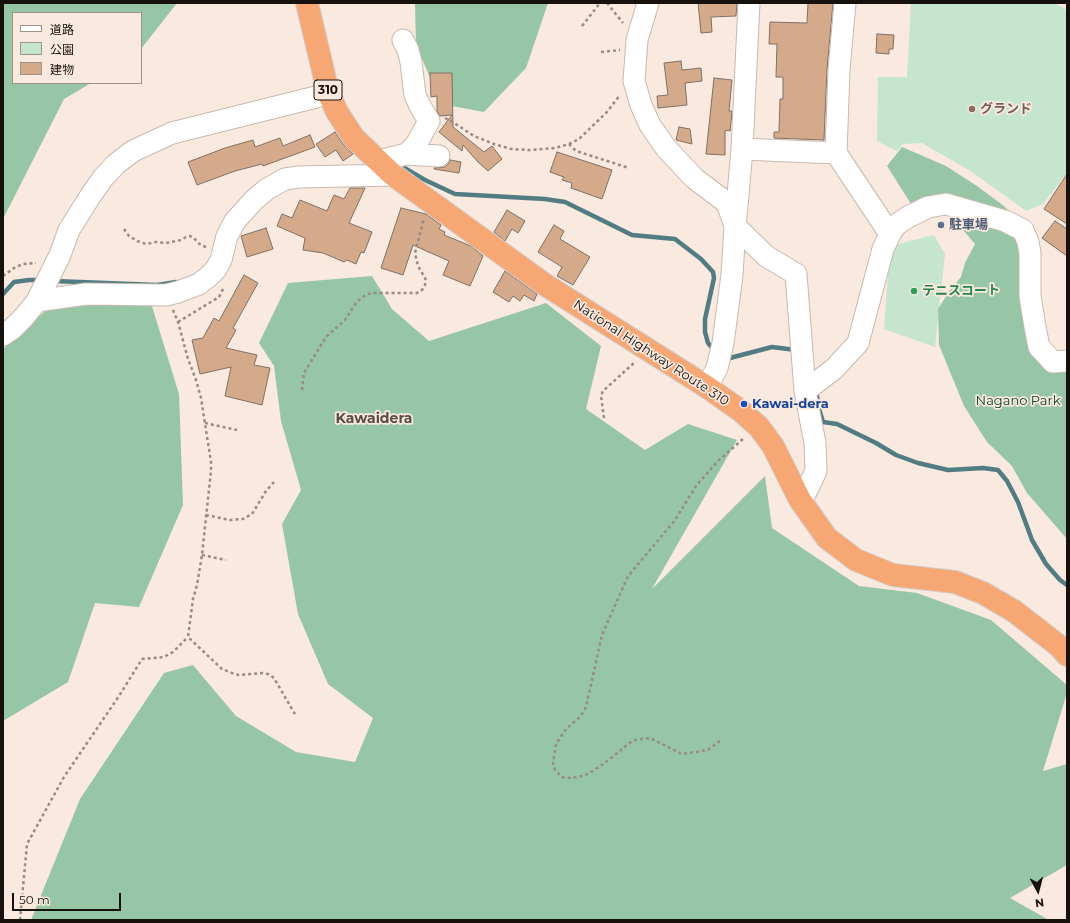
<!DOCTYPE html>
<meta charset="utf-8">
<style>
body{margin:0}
#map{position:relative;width:1070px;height:923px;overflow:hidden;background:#f9e9de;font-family:Montserrat,"Noto Sans JP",sans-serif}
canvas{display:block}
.frame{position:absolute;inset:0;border:4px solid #16110d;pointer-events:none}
.legend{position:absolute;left:12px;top:12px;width:130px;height:72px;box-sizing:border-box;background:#f9e9de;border:1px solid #9e938a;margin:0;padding:5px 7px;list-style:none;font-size:12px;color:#16110d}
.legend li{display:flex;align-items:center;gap:8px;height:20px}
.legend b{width:20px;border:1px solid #9e938a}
.north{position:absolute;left:1018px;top:871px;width:40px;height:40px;-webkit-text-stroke:3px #f9e9de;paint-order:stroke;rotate:173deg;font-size:11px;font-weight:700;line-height:16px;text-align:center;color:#16110d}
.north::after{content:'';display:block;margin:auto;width:14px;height:18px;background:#16110d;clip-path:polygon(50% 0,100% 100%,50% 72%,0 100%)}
.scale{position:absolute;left:12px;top:893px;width:109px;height:18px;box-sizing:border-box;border:2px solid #16110d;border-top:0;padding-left:5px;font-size:12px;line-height:14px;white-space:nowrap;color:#16110d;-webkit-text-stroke:3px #f9e9de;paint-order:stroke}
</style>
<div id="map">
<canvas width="1070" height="923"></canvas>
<div class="frame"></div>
<ul class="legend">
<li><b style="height:5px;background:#fff"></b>道路</li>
<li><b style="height:11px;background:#c5e5cf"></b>公園</li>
<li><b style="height:11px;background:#d5aa8a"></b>建物</li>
</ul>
<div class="north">N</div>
<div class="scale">50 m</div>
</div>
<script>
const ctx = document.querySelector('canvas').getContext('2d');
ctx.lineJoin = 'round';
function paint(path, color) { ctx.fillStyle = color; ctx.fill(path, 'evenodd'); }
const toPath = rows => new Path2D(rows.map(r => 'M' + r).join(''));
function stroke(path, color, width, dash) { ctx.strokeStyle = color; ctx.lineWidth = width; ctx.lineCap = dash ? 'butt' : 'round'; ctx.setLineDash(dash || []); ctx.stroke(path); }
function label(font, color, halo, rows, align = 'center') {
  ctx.font = font + ' Montserrat,"Noto Sans JP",sans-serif'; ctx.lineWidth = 3.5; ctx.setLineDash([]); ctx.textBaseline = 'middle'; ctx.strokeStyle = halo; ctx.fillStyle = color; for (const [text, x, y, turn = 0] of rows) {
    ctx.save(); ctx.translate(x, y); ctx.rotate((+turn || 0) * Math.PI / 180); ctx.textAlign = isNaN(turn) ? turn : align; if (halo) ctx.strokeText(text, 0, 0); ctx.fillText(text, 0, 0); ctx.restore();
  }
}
const green = toPath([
 [911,3,1054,3,1067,10,1067,173,1043,204,1026,211,972,172,922,143,903,144,897,151,877,141,878,77,907,77],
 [934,235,945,254,935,347,884,329,890,246]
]);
const forest = toPath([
 [3,3,177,3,141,49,141,13,13,13,13,83,91,83,64,99,3,219],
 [415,3,548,3,526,68,484,112,452,106,433,85,416,44],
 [902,147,946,166,977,186,1004,206,1019,221,1033,354,1067,369,1067,539,1027,493,1012,466,987,442,964,406,939,345,938,309,948,293,961,277,965,263,975,244,940,203,913,207,887,166],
 [372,276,392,309,429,341,546,303,601,346,586,409,645,450,688,424,737,440,652,589,765,476,772,528,859,586,917,593,991,620,1067,685,1067,693,1043,771,1067,764,1067,865,1010,898,1049,920,31,920,80,799,164,673,193,665,236,716,296,752,355,762,373,718,328,684,298,614,282,524,301,490,281,421,274,366,259,343,288,283],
 [151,303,179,394,183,505,139,607,95,603,68,682,3,721,3,349,52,305]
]);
const stream = toPath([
 [396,166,401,166,425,180,455,194,545,199,565,202,632,235,675,239,701,259,713,272,714,278,705,319,705,332,708,343,715,351],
 [54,281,157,285,176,282],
 [3,294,14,282,29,280,40,280],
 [725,356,730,358,772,347,796,350],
 [816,390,819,409,823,422,837,424,876,443,896,455,918,463,948,470,983,468,998,470,1007,481,1018,502,1032,540,1046,564,1060,580,1067,585]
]);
const building = toPath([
 [698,3,737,3,736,16,711,17,712,32,701,33,698,3],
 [808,3,833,3,827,69,824,140,774,138,774,132,779,132,780,99,783,99,783,77,776,77,777,44,769,44,770,22,807,23,808,3],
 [877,34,894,35,893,49,889,49,889,54,876,53,877,34],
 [681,61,682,70,701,68,702,81,685,83,687,105,658,108,657,96,668,95,664,63,681,61],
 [430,73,452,73,453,127,484,152,492,146,502,159,488,171,478,162,463,145,462,151,439,132,452,115,440,116,437,111,437,96,431,97,430,73],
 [714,78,732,80,729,111,732,111,731,122,730,131,725,130,725,155,706,154,714,78],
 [679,127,690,129,692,144,676,140,679,127],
 [335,132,344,145,353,154,343,161,336,150,325,157,316,144,335,132],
 [310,135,315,147,263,166,262,164,235,171,197,185,188,162,225,148,253,140,255,147,280,138,283,146,310,135],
 [557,152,612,170,602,199,571,188,572,183,562,180,564,177,550,172,557,152],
 [450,160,461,162,459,173,434,169,434,168,445,167,449,163,450,160],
 [1067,174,1067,224,1044,209,1067,174],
 [350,188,365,188,349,223,372,232,364,253,361,252,356,264,347,260,344,262,323,253,303,250,305,238,277,226,282,214,292,218,300,200,327,211,334,195,344,199,350,188],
 [401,208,426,214,441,225,439,229,445,232,444,235,471,246,483,256,470,286,443,275,449,261,413,245,403,275,381,268,401,208],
 [507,210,525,221,518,233,512,229,505,241,494,232,507,210],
 [1055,221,1067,229,1067,256,1042,238,1055,221],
 [554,225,564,231,560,239,590,257,573,285,557,276,562,267,538,252,554,225],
 [266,228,273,249,247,257,241,236,266,228],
 [505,271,537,294,534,301,524,295,520,301,513,296,509,302,493,292,505,271],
 [244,275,258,283,233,328,236,330,226,348,257,355,254,365,270,368,262,405,225,396,231,367,200,374,192,340,203,338,214,318,219,321,244,275]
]);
const path = toPath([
 [607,3,623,23],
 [582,26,600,3],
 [601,52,620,50],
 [445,118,451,121,474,136,494,144,511,149,529,150,555,148,569,144,579,139,607,112,620,95],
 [569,144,576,151,629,168],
 [124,229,129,236,137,241,146,244,156,242,166,243,181,240,186,237,190,236,194,238,198,243,207,248],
 [3,276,14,268,23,264,36,263],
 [173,310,178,322,188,359,196,380,201,398,211,462,211,471,202,555,197,585,193,599,188,637,222,669,232,673,239,675,262,673,268,674,274,678,296,716],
 [178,322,219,297,224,287],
 [302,390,304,373,326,337,345,320,356,303,362,297,371,293,417,293,422,290,425,285,426,281,425,278,418,266,415,253,424,218],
 [604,418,601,396,603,391,635,362],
 [205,423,237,430],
 [206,515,230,520,243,519,252,514,266,491,274,482],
 [202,555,226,560],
 [720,741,709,749,702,751,682,754,650,738,635,740,631,742,602,765,588,774,582,776,571,778,562,777,555,770,553,763,556,744,566,729,580,717,586,707,602,635,628,576,655,544,675,520,696,486,718,461,744,438],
 [20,920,27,844,64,777,119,696,142,659,164,657,173,652,188,637]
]);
const minor = toPath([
 [648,3,637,40,634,81,641,105,650,125,666,148,694,178,727,203,735,226,766,256,796,274,805,391],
 [845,3,839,70,836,153,890,234],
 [403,40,408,50,411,62,415,95,420,106,429,121,417,143,407,154],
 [742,149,836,153],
 [378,161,407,154,439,156],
 [37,301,86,294,166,295,178,292,199,284,208,277,216,269,221,260,227,236,235,221,254,200,267,189,285,179,299,177,394,175],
 [3,335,12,329,24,317,37,301,60,255,69,230,91,195,103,178,116,164,133,151,172,133,316,97,328,92],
 [707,387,717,368,723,343,732,275,735,226,738,195,742,149,749,3],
 [800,500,805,494,816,471,815,443,805,391,834,369,858,343,883,249,890,234,896,225,908,217,928,207,946,204,1005,221,1023,230,1028,242,1030,253,1030,296,1035,327,1039,347,1053,362,1067,361]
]);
const highway = toPath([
 [307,3,328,92,337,112,354,138,392,174,544,284,707,387,741,411,759,427,773,446,800,500,827,538,856,560,893,575,955,582,983,593,1014,611,1059,646,1067,655]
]);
const markers = [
 [972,109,4,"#8d6e63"],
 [941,225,4,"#5c6f8a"],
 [914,291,4,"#2e9e5b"],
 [744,404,4,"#1a4fb4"]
];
const shields = [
 [328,90,28]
];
const shieldNames = [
 ["310",328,90]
];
const educationNames = [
 ["グランド",980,109]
];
const serviceNames = [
 ["駐車場",949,225]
];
const leisureNames = [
 ["テニスコート",922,291]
];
const streetNames = [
 ["National Highway Route 310",651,353,33]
];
const parkNames = [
 ["Nagano Park",1018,401]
];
const transitNames = [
 ["Kawai-dera",752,404]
];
const neighbourhoodNames = [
 ["Kawaidera",374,419]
];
paint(green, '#c5e5cf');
paint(forest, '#97c6a7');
stroke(stream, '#527c83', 4.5);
paint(building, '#d5aa8a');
stroke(building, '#7e7066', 1);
stroke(minor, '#c8b9ae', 23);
stroke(highway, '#d0cfcf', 24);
stroke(path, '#978b83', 2.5, [3, 3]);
stroke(minor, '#fff', 21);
stroke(highway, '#f6a774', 22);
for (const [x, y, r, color] of markers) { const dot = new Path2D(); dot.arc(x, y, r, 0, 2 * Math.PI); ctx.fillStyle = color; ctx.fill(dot); stroke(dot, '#f9e9de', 1.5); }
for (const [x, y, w] of shields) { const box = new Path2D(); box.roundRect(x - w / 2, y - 10, w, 20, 3); ctx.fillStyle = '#f9e9de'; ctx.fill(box); stroke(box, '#16110d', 1); }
label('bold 12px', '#16110d', null, shieldNames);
label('bold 13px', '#785e54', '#f9e9de', educationNames, 'left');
label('bold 13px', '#4e5e75', '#f9e9de', serviceNames, 'left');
label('bold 13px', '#27864d', '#f9e9de', leisureNames, 'left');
label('13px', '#16110d', '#f9e9de', streetNames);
label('13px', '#074225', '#f9e9de', parkNames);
label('bold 13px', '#164399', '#f9e9de', transitNames, 'left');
label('bold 14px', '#594c43', '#f9e9de', neighbourhoodNames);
</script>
